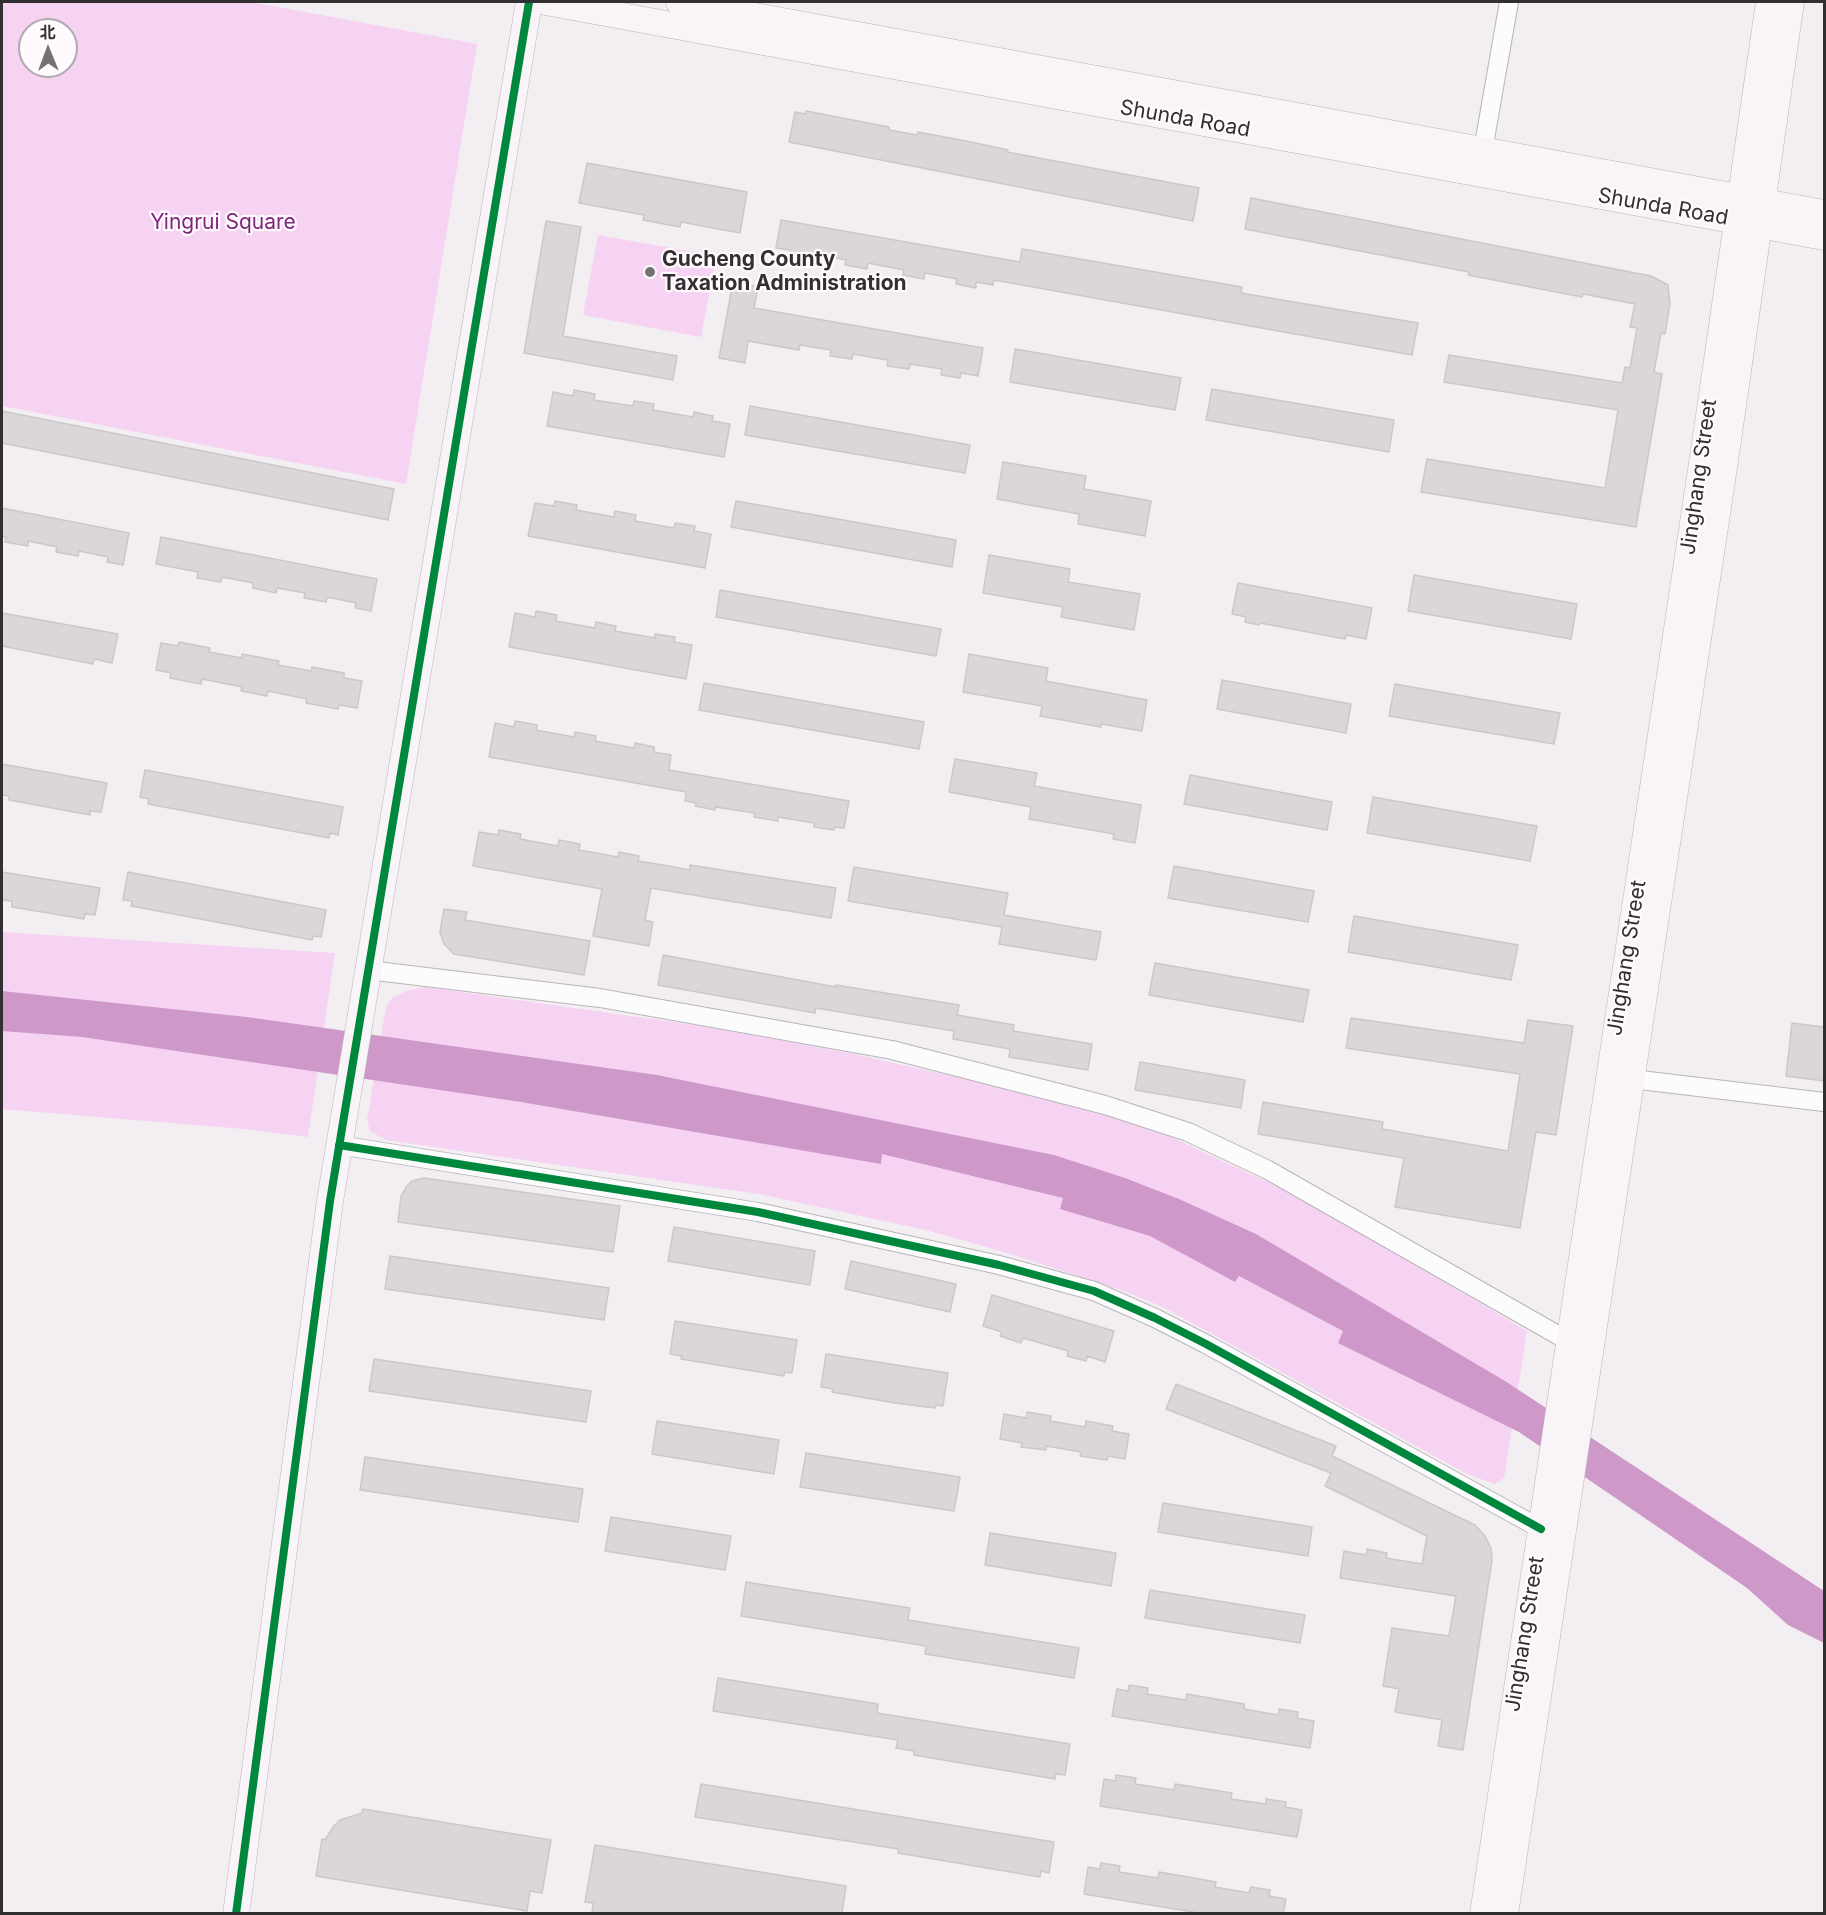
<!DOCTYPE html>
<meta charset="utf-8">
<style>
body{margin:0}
#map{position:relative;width:1826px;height:1915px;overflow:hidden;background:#f2eef2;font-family:Inter,"Noto Sans SC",sans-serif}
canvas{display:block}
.frame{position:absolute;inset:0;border:3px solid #322f32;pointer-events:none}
.north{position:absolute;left:18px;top:18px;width:60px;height:60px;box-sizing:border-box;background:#fffafe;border:2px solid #ada9ac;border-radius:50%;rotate:359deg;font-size:16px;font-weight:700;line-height:24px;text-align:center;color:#322f32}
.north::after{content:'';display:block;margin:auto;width:21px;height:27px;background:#757275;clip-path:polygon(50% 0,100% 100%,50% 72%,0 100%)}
</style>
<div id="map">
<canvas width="1826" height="1915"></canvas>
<div class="frame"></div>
<div class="north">北</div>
</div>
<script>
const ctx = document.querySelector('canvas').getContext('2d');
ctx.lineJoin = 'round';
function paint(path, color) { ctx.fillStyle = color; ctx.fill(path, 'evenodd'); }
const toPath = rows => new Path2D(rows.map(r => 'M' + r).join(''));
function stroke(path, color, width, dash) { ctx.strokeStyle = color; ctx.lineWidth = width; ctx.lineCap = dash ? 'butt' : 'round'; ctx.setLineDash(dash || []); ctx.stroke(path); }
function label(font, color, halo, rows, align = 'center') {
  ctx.font = font + ' Inter,sans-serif'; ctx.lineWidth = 4.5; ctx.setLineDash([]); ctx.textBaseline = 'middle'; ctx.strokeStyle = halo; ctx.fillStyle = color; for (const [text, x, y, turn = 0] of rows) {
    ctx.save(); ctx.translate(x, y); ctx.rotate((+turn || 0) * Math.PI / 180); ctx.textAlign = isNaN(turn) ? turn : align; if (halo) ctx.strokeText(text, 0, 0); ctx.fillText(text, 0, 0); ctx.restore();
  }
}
const green = toPath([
 [2,2,252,2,477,44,406,484,2,406],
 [30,30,66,30,66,66,30,66],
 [598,235,716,256,701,337,583,315],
 [2,932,335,953,308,1137,244,1129,2,1109],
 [425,987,702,1026,849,1053,1019,1091,1109,1116,1171,1137,1308,1201,1527,1331,1504,1478,1495,1484,1467,1474,1163,1307,1121,1290,1004,1252,926,1230,759,1194,386,1140,370,1131,367,1120,386,1007,392,998,406,991]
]);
const water = toPath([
 [2,991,247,1017,657,1075,1054,1155,1125,1178,1179,1199,1256,1234,1505,1381,1824,1591,1824,1643,1788,1625,1747,1588,1519,1432,1338,1343,1343,1331,1239,1276,1235,1282,1150,1236,1060,1209,1063,1198,882,1154,881,1164,521,1102,82,1037,2,1031]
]);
const building = toPath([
 [806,111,889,127,889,130,917,135,918,132,971,142,1008,150,1007,152,1199,188,1193,221,789,142,795,112,805,114,806,111],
 [587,163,747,192,740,233,681,222,680,227,643,220,644,215,579,203,587,163],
 [1251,198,1651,276,1668,285,1670,304,1665,334,1661,333,1654,372,1662,374,1636,527,1421,492,1427,459,1605,488,1618,410,1444,382,1449,355,1622,383,1625,367,1630,368,1637,328,1630,327,1635,304,1583,294,1582,297,1468,275,1469,272,1245,229,1251,198],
 [781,220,1020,262,1022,249,1242,287,1241,293,1418,323,1412,355,994,280,993,285,976,282,976,288,956,284,957,279,925,273,924,279,903,275,904,270,868,263,867,269,845,265,846,260,815,254,814,260,789,255,790,250,776,248,781,220],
 [546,221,581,227,563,336,677,356,673,380,524,353,546,221],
 [733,282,758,287,754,308,983,348,978,376,961,373,960,378,941,375,942,369,910,364,909,369,887,366,888,360,853,354,852,359,830,356,831,350,800,345,799,350,748,341,745,363,719,358,733,282],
 [1015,349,1181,378,1175,410,1010,382,1015,349],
 [1212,389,1394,420,1389,452,1206,420,1212,389],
 [574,390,595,394,594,400,633,406,634,401,654,404,653,410,693,417,694,412,713,416,712,421,730,424,724,457,547,426,553,392,573,396,574,390],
 [750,406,970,445,965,473,745,435,750,406],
 [2,411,394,489,388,520,2,443,2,411],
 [1003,462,1086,476,1084,489,1151,501,1145,536,1078,524,1079,514,997,499,1003,462],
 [555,501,577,505,576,510,614,517,615,511,636,515,635,521,674,528,675,523,695,526,694,531,711,534,705,568,528,536,535,503,554,506,555,501],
 [736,501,956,540,952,567,731,527,736,501],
 [2,508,129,533,123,565,107,562,108,557,79,551,78,556,56,552,57,547,28,541,28,546,5,542,6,537,2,536,2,508],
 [161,537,377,579,371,611,355,608,356,603,327,597,326,602,304,598,305,593,277,588,276,593,253,588,253,583,222,577,221,582,197,578,198,572,156,564,161,537],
 [989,555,1070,569,1068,582,1140,594,1134,630,1061,617,1063,607,983,593,989,555],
 [1414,575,1577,604,1571,639,1408,611,1414,575],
 [1238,583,1372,608,1366,639,1346,635,1345,639,1260,623,1259,625,1245,622,1246,617,1232,614,1238,583],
 [720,590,941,629,936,656,716,617,720,590],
 [536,611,557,615,556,621,595,628,596,622,616,626,615,631,655,638,655,634,675,637,674,642,692,645,686,679,509,647,515,613,535,617,536,611],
 [2,613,118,634,112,663,94,659,93,664,2,646,2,613],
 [179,642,210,648,209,652,242,658,242,654,279,661,278,665,311,671,312,667,344,673,344,678,362,681,357,708,339,705,338,709,306,703,307,699,268,691,267,696,241,691,242,687,202,679,201,684,170,678,171,673,156,670,161,643,178,646,179,642],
 [969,654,1048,668,1046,681,1147,700,1142,731,1101,724,1101,727,1040,716,1042,706,963,692,969,654],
 [1222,680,1351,704,1346,733,1217,709,1222,680],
 [704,683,924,722,919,749,699,710,704,683],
 [1395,684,1560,713,1554,744,1389,716,1395,684],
 [515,721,537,725,536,730,574,737,575,732,596,736,595,741,634,748,635,743,654,747,654,752,671,755,669,770,849,801,844,828,835,827,834,830,814,827,814,823,778,817,778,821,754,817,755,813,715,807,715,810,695,806,696,803,685,801,686,792,489,757,495,723,514,727,515,721],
 [955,759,1037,773,1034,786,1141,805,1135,843,1113,839,1114,834,1029,819,1031,807,949,792,955,759],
 [2,764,107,783,101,812,90,811,90,815,9,800,9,796,2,795,2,764],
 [145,770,343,807,338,835,330,833,329,838,148,804,149,799,140,797,145,770],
 [1190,775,1332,802,1327,830,1184,804,1190,775],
 [1373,797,1537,826,1530,861,1367,833,1373,797],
 [499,830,521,834,520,839,558,846,559,840,580,844,579,850,618,857,619,852,639,856,638,861,669,866,690,870,690,865,836,888,831,918,651,888,645,920,653,922,649,946,593,936,602,889,473,866,479,832,498,835,499,830],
 [1174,866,1314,891,1308,922,1168,898,1174,866],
 [854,867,1008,893,1004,915,1101,932,1096,960,999,944,1002,927,848,901,854,867],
 [2,872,100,888,95,915,85,914,84,919,12,907,12,901,2,900,2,872],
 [128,872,326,910,321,937,313,936,312,940,131,906,132,901,123,900,128,872],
 [444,909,467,912,465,920,590,941,584,975,454,954,444,944,440,932,444,909],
 [1354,916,1518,945,1511,980,1348,952,1354,916],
 [663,955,836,987,836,985,959,1005,957,1015,1014,1025,1013,1031,1092,1044,1088,1070,1009,1057,1010,1049,953,1039,954,1031,816,1008,815,1013,658,985,663,955],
 [1155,963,1309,990,1303,1022,1149,995,1155,963],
 [1351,1018,1524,1043,1528,1020,1573,1026,1556,1135,1536,1132,1520,1228,1395,1207,1404,1158,1258,1134,1263,1102,1383,1122,1382,1129,1508,1151,1520,1074,1346,1048,1351,1018],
 [1792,1023,1824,1027,1824,1081,1786,1076,1792,1023],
 [1140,1062,1245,1080,1241,1108,1135,1090,1140,1062],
 [424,1178,620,1206,613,1252,398,1222,401,1196,407,1186,412,1181,424,1178],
 [674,1227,815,1251,810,1285,668,1261,674,1227],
 [390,1256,609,1288,604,1320,385,1289,390,1256],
 [851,1261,956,1284,950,1312,845,1289,851,1261],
 [992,1295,1114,1331,1105,1362,1087,1356,1086,1361,1067,1356,1068,1351,1023,1338,1021,1343,1000,1336,1002,1332,983,1326,992,1295],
 [675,1321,797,1340,792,1373,785,1372,784,1376,681,1359,682,1356,670,1354,675,1321],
 [826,1354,948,1373,943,1406,936,1405,935,1408,895,1403,832,1392,833,1389,821,1387,826,1354],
 [374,1359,591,1391,586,1422,369,1391,374,1359],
 [1176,1384,1336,1446,1332,1456,1475,1525,1485,1536,1491,1548,1492,1560,1463,1750,1438,1746,1442,1720,1395,1712,1399,1689,1383,1686,1392,1628,1449,1636,1456,1596,1340,1578,1344,1551,1366,1555,1367,1549,1387,1553,1386,1558,1422,1564,1427,1536,1325,1486,1331,1473,1166,1409,1176,1384],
 [1027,1412,1051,1416,1050,1421,1085,1427,1086,1421,1113,1426,1112,1431,1129,1434,1125,1459,1108,1456,1107,1460,1080,1456,1081,1452,1046,1446,1046,1450,1021,1447,1022,1443,1000,1439,1004,1414,1026,1418,1027,1412],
 [657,1421,779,1440,774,1474,652,1454,657,1421],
 [806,1453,960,1477,954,1511,800,1487,806,1453],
 [365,1457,583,1489,578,1522,360,1490,365,1457],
 [1163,1503,1312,1527,1308,1556,1158,1532,1163,1503],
 [611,1517,731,1536,725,1570,605,1551,611,1517],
 [990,1533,1116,1553,1111,1586,985,1565,990,1533],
 [746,1582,910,1608,908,1620,1079,1648,1074,1678,925,1654,926,1646,741,1616,746,1582],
 [1150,1590,1305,1615,1300,1643,1145,1618,1150,1590],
 [718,1678,878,1704,877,1713,1070,1744,1065,1775,1056,1774,1055,1779,914,1755,914,1751,896,1748,898,1740,713,1711,718,1678],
 [1129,1685,1148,1688,1147,1694,1186,1700,1187,1694,1244,1704,1244,1709,1278,1715,1279,1709,1298,1712,1297,1718,1314,1721,1310,1748,1112,1716,1117,1689,1128,1691,1129,1685],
 [1116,1775,1136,1778,1135,1784,1174,1790,1175,1784,1232,1793,1231,1799,1266,1804,1266,1799,1286,1802,1285,1807,1302,1810,1297,1837,1100,1806,1104,1779,1116,1781,1116,1775],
 [701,1784,1054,1842,1049,1873,1041,1871,1040,1877,898,1853,898,1849,695,1817,701,1784],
 [363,1809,551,1840,542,1893,530,1891,527,1911,316,1876,322,1839,325,1840,334,1826,340,1820,362,1813,363,1809],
 [595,1845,846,1886,842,1914,592,1914,593,1903,585,1902,595,1845],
 [1101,1863,1120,1866,1119,1872,1158,1878,1159,1872,1194,1878,1216,1882,1215,1887,1249,1893,1251,1887,1270,1890,1269,1896,1286,1899,1283,1914,1205,1914,1084,1894,1088,1867,1100,1869,1101,1863]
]);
const street = toPath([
 [1483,150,1509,2],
 [368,970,600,998,892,1050,1105,1105,1188,1132,1268,1170,1570,1342],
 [1632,1079,1824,1102],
 [339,1145,758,1212,999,1265,1094,1291,1155,1318,1206,1344,1541,1529]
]);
const secondary = toPath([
 [546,2,1824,237],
 [679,2,1824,213],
 [236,1914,330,1201,529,2],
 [1483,1914,1704,450,1769,2],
 [1505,1914,1726,454,1791,2]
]);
const cycleway = toPath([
 [339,1145,758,1212,999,1265,1094,1291,1155,1318,1206,1344,1541,1529],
 [236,1914,330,1201,529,2]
]);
const markers = [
 [650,272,6,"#757275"]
];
const streetNames = [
 ["Shunda Road",1185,119,10],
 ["Shunda Road",1663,207,10],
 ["Jinghang Street",1699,477,-82],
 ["Jinghang Street",1627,958,-81],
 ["Jinghang Street",1525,1634,-81]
];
const parkNames = [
 ["Yingrui Square",223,223]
];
const poiNames = [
 ["Gucheng County",662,260],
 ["Taxation Administration",662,284]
];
paint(green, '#f6d3f3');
paint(water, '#ce99c9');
paint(building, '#dad6d9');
stroke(building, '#cbc8ca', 1.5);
stroke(street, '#b8b5b8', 20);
stroke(secondary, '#b8b5b8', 27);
stroke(street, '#fdfcfd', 18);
stroke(secondary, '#f8f4f8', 26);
stroke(cycleway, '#00873e', 8);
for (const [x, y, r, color] of markers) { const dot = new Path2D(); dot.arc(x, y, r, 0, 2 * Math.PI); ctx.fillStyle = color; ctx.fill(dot); stroke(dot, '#fffafe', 2); }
label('21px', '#322f32', '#fffafe', streetNames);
label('21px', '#7e277a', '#fffafe', parkNames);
label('bold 21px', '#322f32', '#fffafe', poiNames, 'left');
</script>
